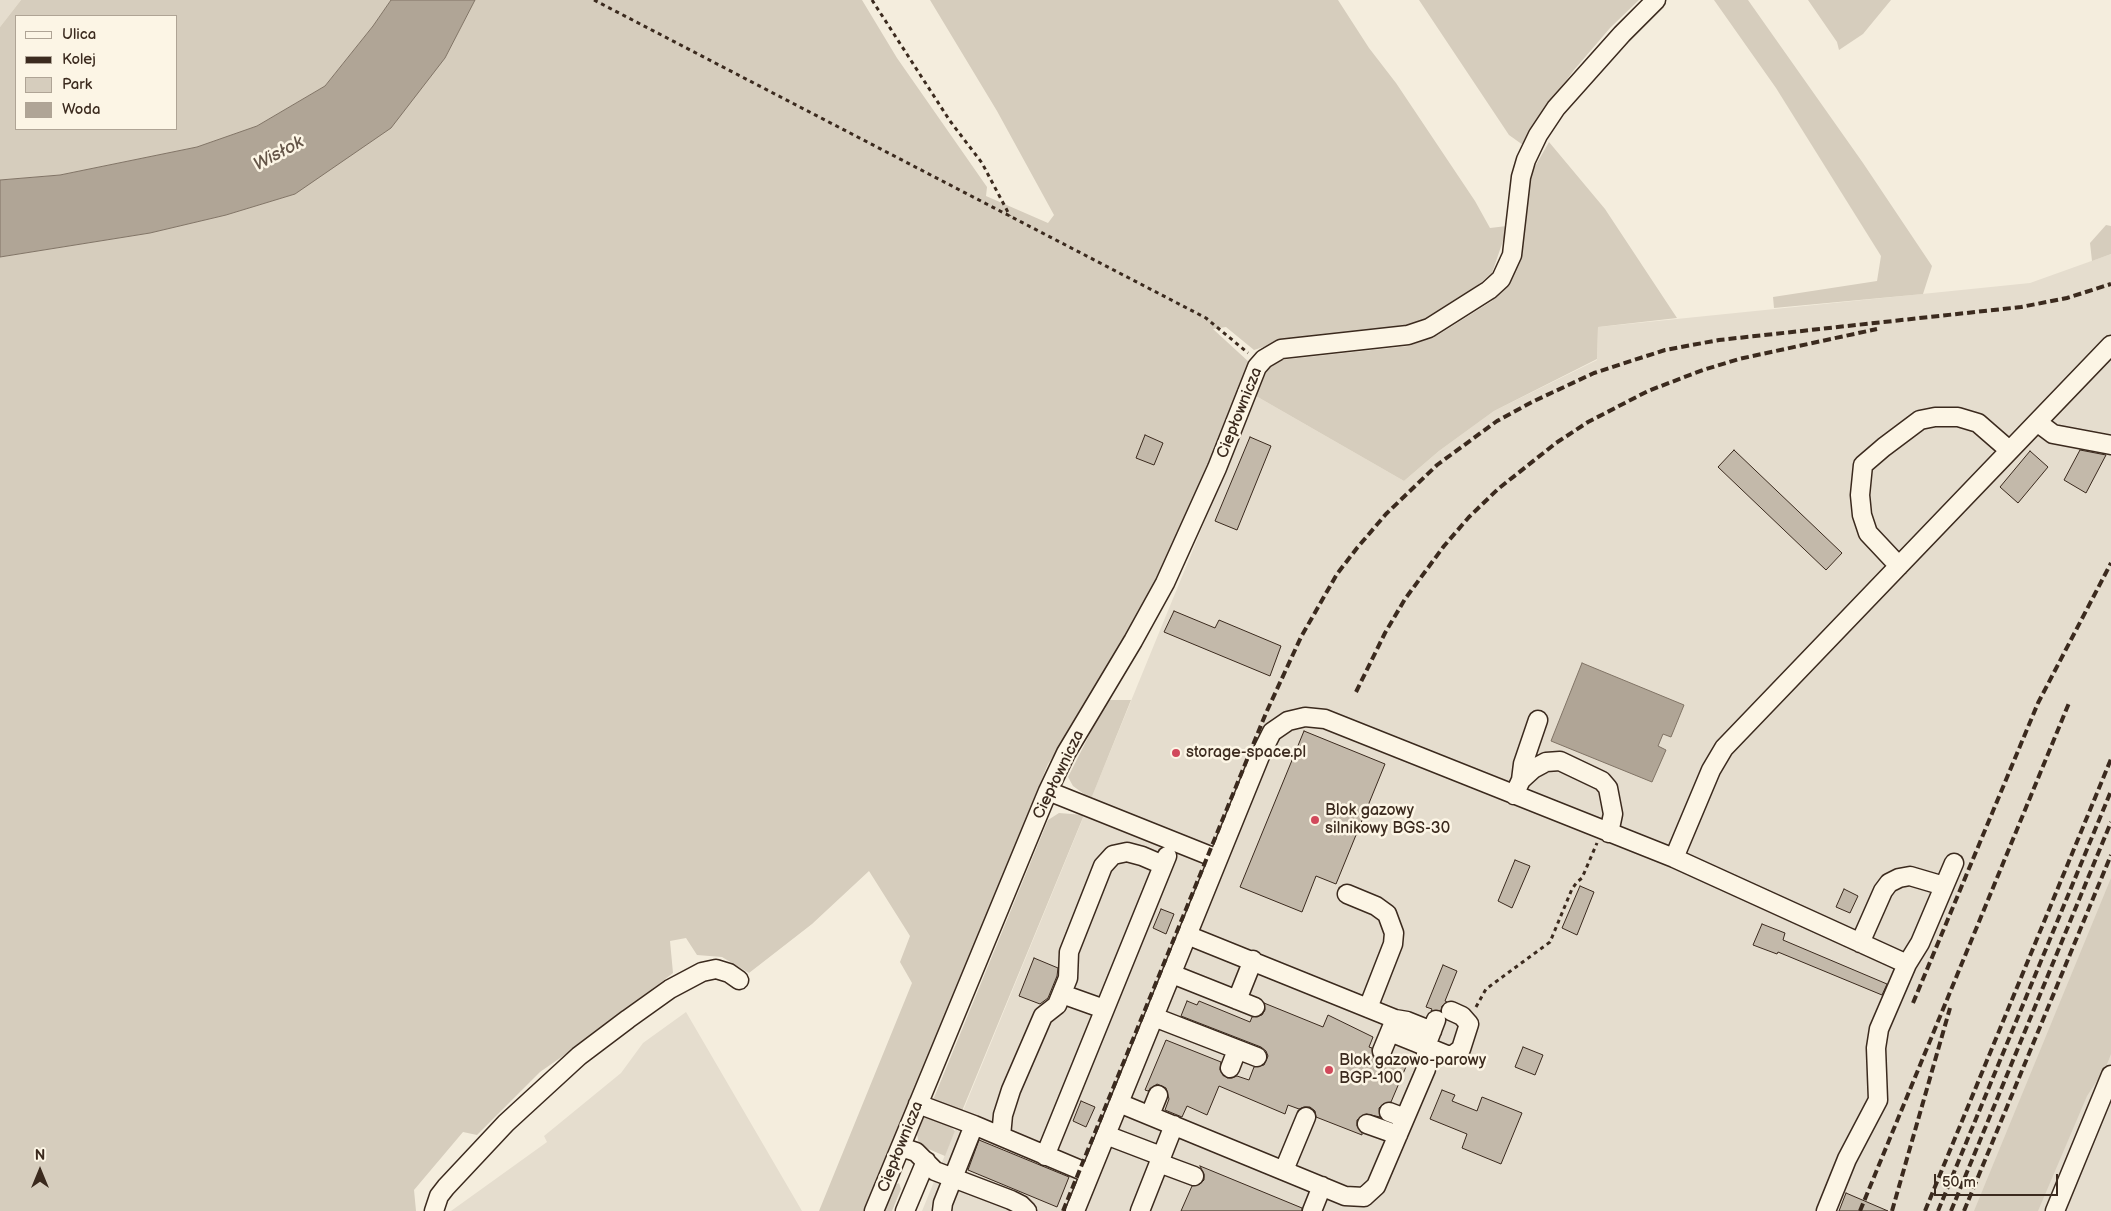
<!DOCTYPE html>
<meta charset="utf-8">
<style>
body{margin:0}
#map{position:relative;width:2111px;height:1211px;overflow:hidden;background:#f4eddd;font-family:"Balsamiq Sans",sans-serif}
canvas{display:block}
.legend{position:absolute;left:15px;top:15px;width:162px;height:115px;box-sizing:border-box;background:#fcf5e5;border:1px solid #afa495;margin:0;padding:6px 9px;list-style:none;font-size:15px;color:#3b2a1e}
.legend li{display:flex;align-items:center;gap:10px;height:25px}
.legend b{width:25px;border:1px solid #afa495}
.north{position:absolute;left:15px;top:1146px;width:50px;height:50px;-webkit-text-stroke:4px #fcf5e5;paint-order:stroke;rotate:0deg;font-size:14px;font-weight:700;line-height:20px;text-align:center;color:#3b2a1e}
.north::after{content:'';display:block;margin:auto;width:18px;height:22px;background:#3b2a1e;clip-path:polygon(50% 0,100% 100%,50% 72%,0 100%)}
.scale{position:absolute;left:1934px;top:1174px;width:124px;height:22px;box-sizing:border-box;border:2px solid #3b2a1e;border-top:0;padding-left:6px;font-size:15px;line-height:18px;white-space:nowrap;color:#3b2a1e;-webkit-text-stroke:4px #fcf5e5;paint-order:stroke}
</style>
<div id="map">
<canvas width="2111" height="1211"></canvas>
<ul class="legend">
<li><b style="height:6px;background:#fcf5e5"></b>Ulica</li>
<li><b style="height:6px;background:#3b2a1e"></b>Kolej</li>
<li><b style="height:14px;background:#d6cdbd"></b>Park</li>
<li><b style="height:14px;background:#b0a596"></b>Woda</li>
</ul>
<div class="north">N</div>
<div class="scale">50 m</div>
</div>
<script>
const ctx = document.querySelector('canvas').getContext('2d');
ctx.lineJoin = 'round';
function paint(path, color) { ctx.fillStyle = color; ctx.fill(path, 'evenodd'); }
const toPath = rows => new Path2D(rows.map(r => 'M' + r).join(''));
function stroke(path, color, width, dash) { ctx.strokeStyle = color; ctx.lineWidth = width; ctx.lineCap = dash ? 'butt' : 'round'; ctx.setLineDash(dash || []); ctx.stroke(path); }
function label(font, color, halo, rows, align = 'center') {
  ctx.font = font + ' "Balsamiq Sans",sans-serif'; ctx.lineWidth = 5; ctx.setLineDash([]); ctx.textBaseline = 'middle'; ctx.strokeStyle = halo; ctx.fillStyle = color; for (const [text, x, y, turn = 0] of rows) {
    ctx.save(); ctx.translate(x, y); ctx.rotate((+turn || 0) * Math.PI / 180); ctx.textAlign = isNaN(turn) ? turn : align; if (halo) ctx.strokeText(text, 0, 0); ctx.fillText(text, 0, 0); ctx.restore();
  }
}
const built = toPath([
 [0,0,21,0,0,27],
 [2111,254,2111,1211,922,1211,1256,396,1404,481,1439,451,1494,411,1597,360,1598,327,2030,283],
 [686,1012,802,1211,451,1211,547,1142,544,1136,621,1073,643,1043]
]);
const green = toPath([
 [21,0,391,0,373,26,325,86,257,126,197,147,60,175,0,180,0,27],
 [16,16,176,16,176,129,16,129],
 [475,0,862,0,897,58,987,187,986,196,1048,223,1054,215,997,111,930,0,1338,0,1369,48,1396,83,1475,201,1490,228,1507,226,1505,235,1492,273,1466,295,1420,325,1352,334,1291,338,1254,350,1226,327,1213,329,1250,363,1177,541,1083,711,1048,764,865,1211,819,1211,912,983,900,962,910,936,869,871,812,924,749,973,722,957,697,955,686,938,670,941,673,973,593,1035,540,1072,477,1135,463,1132,414,1190,416,1211,0,1211,0,257,150,233,226,215,295,194,445,58],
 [1419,0,1639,0,1610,28,1574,70,1536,121,1523,145,1509,135],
 [1714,0,1748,0,1863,163,1932,266,1923,294,1774,308,1773,297,1877,281,1881,256,1776,88],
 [1808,0,1891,0,1863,34,1839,50,1837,42],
 [1549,142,1605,209,1677,318,1598,327,1597,359,1494,411,1439,451,1404,481,1256,396,1271,361,1409,346,1438,335,1492,301,1507,281,1521,252,1528,192,1533,170],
 [2106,225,2111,226,2111,254,2092,261,2090,243],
 [1107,700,1131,700,1091,799,1073,786,1068,777],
 [1059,813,1084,815,962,1111,933,1100,1048,820],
 [2111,878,2111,1054,2106,1067,2087,1096,2038,1211,1974,1211],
 [924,1116,950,1126,955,1131,945,1156,919,1145,917,1134],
 [899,1183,901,1189,892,1211,884,1211,895,1185]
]);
const water = toPath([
 [391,0,475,0,445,58,391,128,295,194,226,215,150,233,0,257,0,180,60,175,197,147,257,126,325,86,373,26,391,0],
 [1582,663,1684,705,1671,737,1663,734,1658,746,1666,750,1652,782,1551,741,1582,663]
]);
const building = toPath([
 [1145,435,1163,443,1154,465,1136,458,1145,435],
 [1250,437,1271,446,1237,530,1215,521,1250,437],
 [1734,450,1842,553,1826,570,1718,467,1734,450],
 [2080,450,2106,455,2086,493,2064,480,2080,450],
 [2030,451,2048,467,2018,503,2000,487,2030,451],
 [1174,611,1215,628,1219,620,1281,646,1270,676,1164,632,1174,611],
 [1304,731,1385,764,1336,884,1316,876,1302,912,1240,887,1304,731],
 [1515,860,1530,866,1512,908,1498,901,1515,860],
 [1580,886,1594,892,1577,935,1562,928,1580,886],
 [1844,889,1858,896,1850,913,1836,907,1844,889],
 [1161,909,1174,914,1166,934,1153,928,1161,909],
 [1762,924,1785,933,1783,940,1887,984,1882,995,1778,952,1777,954,1753,945,1762,924],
 [1034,958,1058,968,1057,976,1048,998,1040,1004,1019,996,1034,958],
 [1443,965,1457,971,1445,1001,1447,1002,1442,1006,1441,1011,1431,1011,1432,1009,1426,1007,1443,965],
 [1187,1001,1197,1005,1199,1001,1250,1022,1252,1017,1262,1015,1265,1010,1264,1003,1323,1027,1328,1015,1373,1037,1369,1047,1372,1048,1373,1057,1378,1061,1384,1061,1391,1056,1408,1062,1391,1102,1383,1104,1379,1108,1380,1117,1366,1114,1357,1120,1357,1126,1362,1133,1362,1135,1316,1117,1315,1111,1310,1107,1304,1107,1299,1109,1288,1105,1285,1114,1219,1086,1207,1115,1187,1106,1182,1117,1165,1110,1169,1099,1166,1088,1157,1084,1148,1091,1145,1090,1166,1040,1221,1062,1220,1070,1227,1078,1232,1078,1237,1076,1249,1080,1254,1067,1264,1065,1268,1056,1266,1051,1261,1047,1181,1016,1187,1001],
 [1523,1047,1543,1055,1535,1075,1515,1067,1523,1047],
 [1442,1090,1455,1095,1452,1101,1477,1111,1482,1097,1522,1113,1501,1164,1462,1148,1467,1134,1430,1119,1442,1090],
 [1081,1101,1095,1107,1086,1127,1073,1121,1081,1101],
 [979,1140,1069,1177,1057,1207,968,1170,979,1140],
 [1200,1166,1302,1208,1302,1211,1181,1211,1192,1186,1200,1184,1204,1180,1204,1174,1200,1166],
 [1846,1193,1888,1211,1839,1211,1846,1193]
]);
const path = toPath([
 [594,0,1206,318,1248,353],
 [872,0,950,121,982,163,1010,216],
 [1476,1007,1486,989,1550,942,1572,889,1577,882,1582,878,1597,843]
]);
const minor = toPath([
 [2037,422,2053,434,2111,445],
 [1899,566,1868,533,1862,515,1860,495,1863,465,1884,447,1920,420,1935,417,1958,417,1978,423,2009,450],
 [1521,780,1523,764,1538,720],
 [1048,791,1218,859],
 [1514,795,1521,780,1533,769,1546,762,1560,761,1602,781,1608,788,1613,814,1609,833],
 [1674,858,1711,770,1724,748,2111,345],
 [1347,894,1376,906,1387,914,1394,933,1393,944,1368,1008],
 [1187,935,1395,1019,1407,1021,1432,1031],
 [1860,943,1883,891,1889,883,1899,878,1910,876,1944,886],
 [1172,974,1255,1007],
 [1062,994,1104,1009],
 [1237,1000,1253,960],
 [1154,1017,1257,1057],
 [1390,1032,1447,1055,1453,1055,1461,1049,1469,1024,1462,1016,1451,1011],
 [1382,1051,1394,1022],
 [1230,1068,1237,1050],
 [1119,1103,1345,1196,1364,1197,1376,1186,1426,1069,1426,1046,1436,1020],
 [918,1104,974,1125,1090,1174],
 [1389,1112,1405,1118],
 [1150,1115,1158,1095],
 [1367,1124,1398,1135],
 [1106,1135,1161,1156],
 [1001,1136,1003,1115,1011,1090,1043,1016,1057,1005,1068,978,1069,952,1103,866,1113,855,1127,852,1142,856,1163,865],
 [901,1147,916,1152,935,1171,1011,1200,1021,1205,1027,1211],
 [1045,1156,1167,856],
 [1159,1163,1194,1176],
 [1284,1170,1306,1117],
 [434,1211,439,1196,446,1187,506,1123,579,1056,628,1019,670,989,702,972,716,969,729,973,739,980],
 [874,1211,1048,791,1066,753,1133,641,1165,583,1217,468,1257,367,1264,359,1281,349,1408,335,1429,328,1489,290,1501,279,1512,255,1521,177,1526,160,1538,135,1556,108,1622,34,1656,0],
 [905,1211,926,1161],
 [942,1211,943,1203,974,1125],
 [1075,1211,1260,756,1272,732,1288,721,1305,717,1325,719,1674,858,1907,964],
 [1140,1211,1174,1125],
 [1312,1211,1322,1186],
 [1826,1211,1847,1159,1878,1100,1876,1048,1879,1029,1907,964,1920,943,1954,863],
 [2055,1211,2111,1075]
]);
const rail = toPath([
 [1356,692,1385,633,1405,599,1444,546,1469,517,1498,489,1556,443,1588,422,1648,391,1703,370,1739,359,1877,329],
 [1913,1003,2038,703,2111,563],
 [1063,1211,1266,713,1301,637,1337,574,1357,548,1386,514,1437,465,1497,421,1532,402,1594,373,1665,350,1719,340,2021,307,2067,298,2111,284],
 [1860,1211,2069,703],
 [1892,1211,1950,1008],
 [1925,1211,2111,759],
 [1938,1211,2111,791],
 [1951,1211,2111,822],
 [1964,1211,2111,855]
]);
const markers = [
 [1176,753,5,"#d1495b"],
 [1315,820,5,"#d1495b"],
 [1329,1070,5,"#d1495b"]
];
const streetNames = [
 ["Ciepłownicza",1240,413,-68],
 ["Ciepłownicza",1059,775,-64],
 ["Ciepłownicza",901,1147,-68]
];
const poiNames = [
 ["storage-space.pl",1186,753],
 ["Blok gazowy",1325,811],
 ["silnikowy BGS-30",1325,829],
 ["Blok gazowo-parowy",1339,1061],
 ["BGP-100",1339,1079]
];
const waterNames = [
 ["Wisłok",279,154,-28]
];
paint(built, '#e5ddce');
paint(green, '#d6cdbd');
paint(water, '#b0a596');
stroke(water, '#817466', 1);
paint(building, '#c3b9aa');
stroke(building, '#3b2a1e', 1);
stroke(minor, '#3b2a1e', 21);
stroke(path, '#3b2a1e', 3, [4, 4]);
stroke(minor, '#fcf5e5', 18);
stroke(rail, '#3b2a1e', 4, [8, 4]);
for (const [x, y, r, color] of markers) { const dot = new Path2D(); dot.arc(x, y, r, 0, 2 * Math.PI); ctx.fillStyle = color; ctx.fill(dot); stroke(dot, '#fcf5e5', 2); }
label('16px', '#3b2a1e', '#fcf5e5', streetNames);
label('16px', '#3b2a1e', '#fcf5e5', poiNames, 'left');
label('italic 18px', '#645548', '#fcf5e5', waterNames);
</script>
